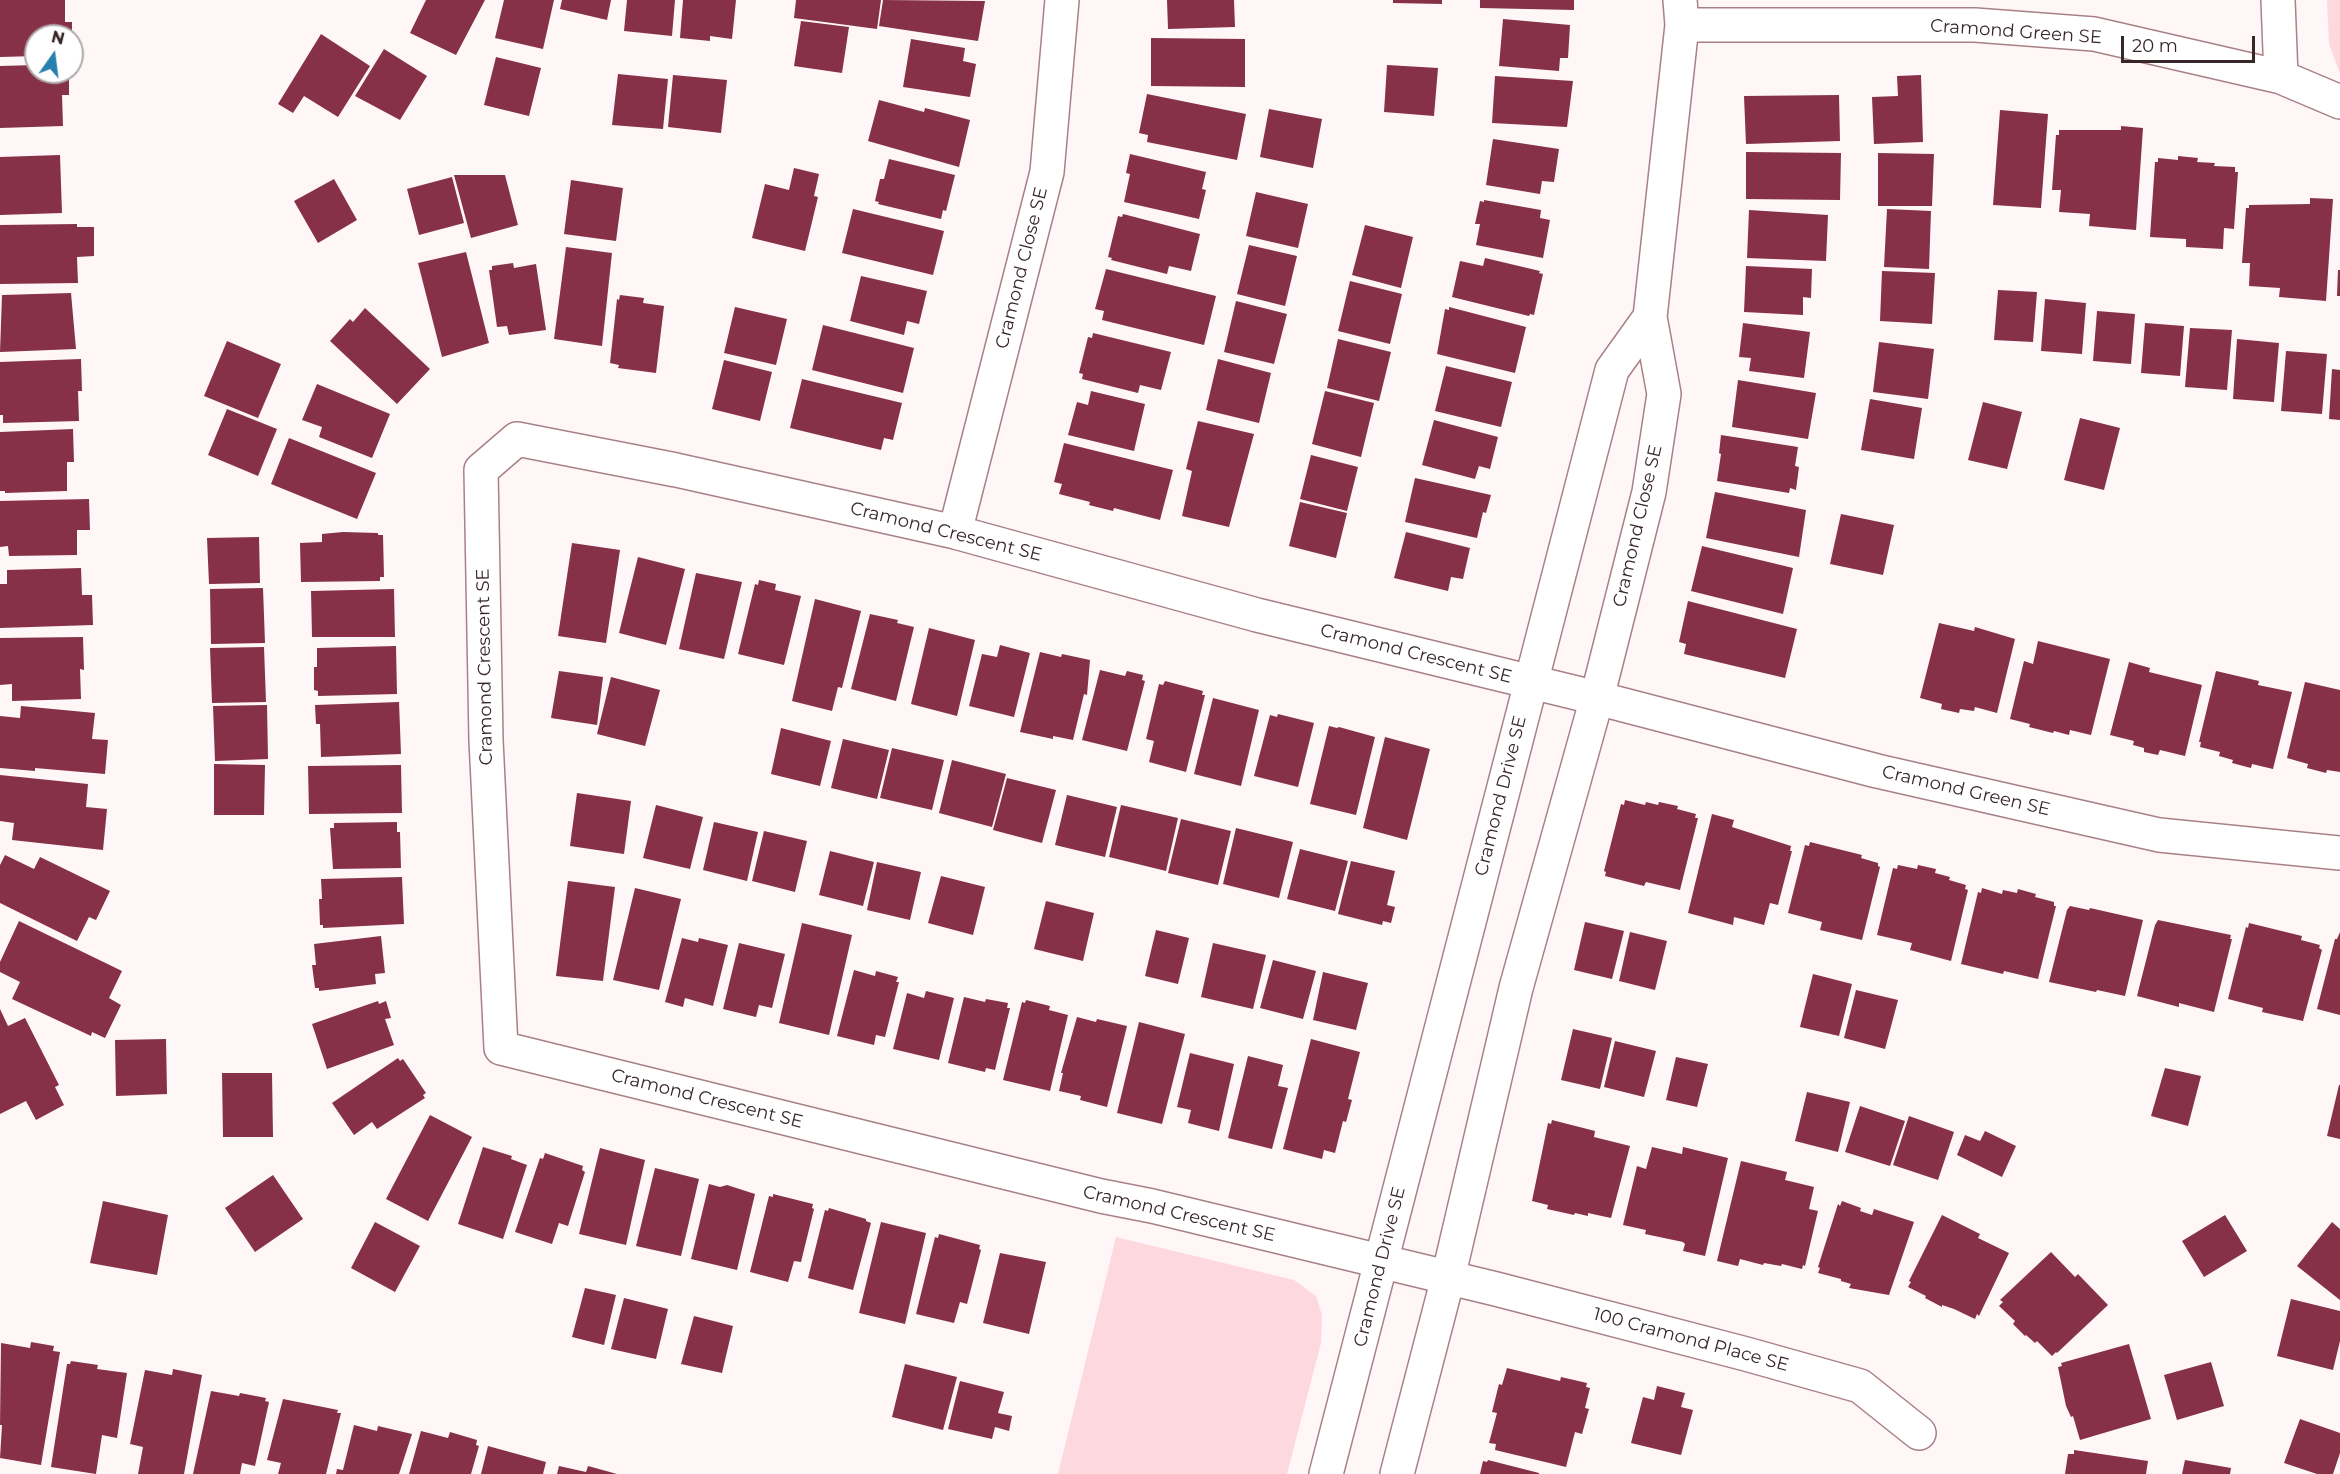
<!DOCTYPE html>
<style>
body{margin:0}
#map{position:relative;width:2340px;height:1474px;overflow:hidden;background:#fff6f7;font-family:Montserrat,sans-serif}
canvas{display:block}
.north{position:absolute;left:24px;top:24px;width:60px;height:60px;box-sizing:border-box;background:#fff;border:2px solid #afa9a9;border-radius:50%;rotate:14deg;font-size:16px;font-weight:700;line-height:24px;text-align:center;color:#372729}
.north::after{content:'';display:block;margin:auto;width:21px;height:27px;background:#2580ad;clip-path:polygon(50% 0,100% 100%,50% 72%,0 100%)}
.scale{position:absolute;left:2121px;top:36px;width:134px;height:27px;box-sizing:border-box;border:3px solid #372729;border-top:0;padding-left:8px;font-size:18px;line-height:21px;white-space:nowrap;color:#372729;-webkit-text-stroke:4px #fff;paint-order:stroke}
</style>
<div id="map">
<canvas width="2340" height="1474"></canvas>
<div class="north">N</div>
<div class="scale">20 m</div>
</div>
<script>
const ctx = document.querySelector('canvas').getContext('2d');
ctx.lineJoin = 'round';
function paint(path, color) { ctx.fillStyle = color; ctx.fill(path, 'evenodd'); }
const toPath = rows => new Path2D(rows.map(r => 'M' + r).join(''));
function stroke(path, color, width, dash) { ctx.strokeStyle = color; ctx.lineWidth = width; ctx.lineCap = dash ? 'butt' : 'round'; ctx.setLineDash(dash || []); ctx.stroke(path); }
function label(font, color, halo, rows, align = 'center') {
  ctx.font = font + ' Montserrat,sans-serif'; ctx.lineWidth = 6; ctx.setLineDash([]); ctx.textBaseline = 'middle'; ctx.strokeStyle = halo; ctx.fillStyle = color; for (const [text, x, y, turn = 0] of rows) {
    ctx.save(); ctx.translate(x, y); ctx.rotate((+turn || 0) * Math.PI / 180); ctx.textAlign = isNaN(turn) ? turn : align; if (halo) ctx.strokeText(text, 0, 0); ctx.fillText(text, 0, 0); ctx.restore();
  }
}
const green = toPath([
 [2327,0,2340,0,2340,74,2329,44],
 [1116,1237,1294,1280,1316,1296,1322,1315,1321,1343,1287,1474,1058,1474]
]);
const building = toPath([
 [0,0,65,0,65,22,72,22,72,36,36,36,36,56,0,57],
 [426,0,485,0,456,55,410,33],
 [504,0,554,0,543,49,495,38],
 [562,0,611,0,607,20,560,9],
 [627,0,675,0,672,36,624,31],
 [683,0,736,0,732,39,710,36,710,41,680,38],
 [796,0,881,0,877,29,794,18],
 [883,0,985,1,978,41,879,26],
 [1167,0,1234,0,1235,27,1168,29],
 [1393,0,1442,0,1442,4,1393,3],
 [1480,0,1574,0,1574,10,1480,8],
 [1503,19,1570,25,1568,58,1560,58,1559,71,1499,66],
 [801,21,849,27,842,73,794,66],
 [321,34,370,66,338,117,304,96,293,113,278,104],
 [1151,38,1245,39,1245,87,1151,86],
 [911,39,965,48,963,61,976,64,970,97,903,87],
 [384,49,427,76,400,120,355,96],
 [496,57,541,68,529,116,484,105],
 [36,65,36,72,69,72,69,95,62,95,63,126,0,128,0,66],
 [1387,65,1438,68,1434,116,1384,112],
 [618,74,668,79,663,129,612,125],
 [673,75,727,80,721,133,668,127],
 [1921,75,1923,142,1874,144,1872,97,1898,96,1897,76],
 [1495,76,1573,81,1567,127,1492,123],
 [1147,94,1246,114,1237,160,1147,142,1148,135,1139,133],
 [1839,95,1840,141,1746,144,1744,96],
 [879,100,924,112,925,108,970,120,959,167,868,141],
 [1269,109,1322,119,1313,168,1260,157],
 [2000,110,2048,114,2041,208,1993,205],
 [2121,126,2143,128,2136,230,2089,226,2090,214,2059,212,2061,190,2052,190,2056,135,2059,135,2059,130,2121,130],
 [1493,139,1559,149,1554,182,1542,181,1540,194,1486,185],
 [1746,152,1841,153,1840,200,1746,199],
 [1878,153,1934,154,1932,206,1878,206],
 [1130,154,1206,172,1202,189,1206,190,1199,219,1124,202,1130,174,1126,173],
 [60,155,62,213,0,215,0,157],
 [2178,156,2198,158,2197,162,2215,163,2214,166,2235,167,2235,172,2238,172,2234,229,2224,228,2223,249,2186,247,2186,239,2150,237,2155,162,2158,162,2158,158,2178,160],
 [889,159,955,175,946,211,943,210,941,219,878,204,879,202,875,201,880,179,884,179],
 [794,168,819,174,814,196,818,197,805,251,752,238,765,184,789,190],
 [454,175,505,175,518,225,471,238],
 [452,177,464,223,419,235,407,189],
 [334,179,357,220,318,243,294,201],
 [571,180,623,188,616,241,564,234],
 [1256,192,1308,204,1298,248,1246,236],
 [2310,198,2333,199,2326,301,2279,297,2280,288,2249,286,2250,263,2242,263,2246,208,2249,208,2249,205,2310,204],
 [1484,200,1541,210,1540,218,1550,220,1543,258,1476,245,1480,224,1475,224,1480,201,1484,202],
 [853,209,944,231,933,275,842,253],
 [1887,209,1931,211,1929,269,1884,267],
 [1749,210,1828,215,1826,261,1747,258],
 [1123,214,1200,234,1191,271,1169,266,1167,274,1111,260,1112,258,1108,257,1118,216,1122,217],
 [77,224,77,227,94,227,94,256,77,257,78,283,0,284,0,225],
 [1365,225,1413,237,1401,288,1352,275],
 [1249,245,1297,256,1285,306,1237,294],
 [566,247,612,253,602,346,554,339],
 [466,252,489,343,442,357,418,263],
 [1485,258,1540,271,1539,273,1543,274,1534,315,1530,314,1529,316,1452,297,1460,261,1483,266],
 [513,263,514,268,536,264,546,330,509,335,507,326,497,327,489,270,492,270,492,266],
 [1746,266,1812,269,1811,298,1803,297,1803,315,1744,312],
 [1106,269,1216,296,1204,345,1102,320,1104,311,1095,309],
 [2338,270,2340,270,2340,296,2337,296],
 [1882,271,1935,273,1932,324,1880,321],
 [861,276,927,291,919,324,907,321,904,335,850,321],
 [1350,281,1402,294,1390,344,1338,331],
 [1998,290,2037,292,2033,342,1994,340],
 [71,293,76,349,0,352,2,295],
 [620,295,644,298,643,303,664,306,656,373,618,368,619,365,610,363,617,299,619,300],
 [2045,299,2086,303,2082,354,2041,351],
 [1236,301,1287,314,1274,364,1224,352],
 [735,307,787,319,776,365,724,353],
 [1449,307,1526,327,1515,373,1437,354,1445,309,1449,310],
 [365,308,430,369,397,404,330,341,350,319,353,322],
 [2097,311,2135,314,2131,364,2093,361],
 [1743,323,1810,332,1804,378,1749,371,1751,358,1739,357],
 [2145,323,2184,326,2180,376,2141,373],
 [823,325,914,348,903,393,812,370],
 [2190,328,2232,330,2227,390,2185,387],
 [1093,333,1171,352,1161,390,1140,385,1138,393,1082,379,1083,374,1079,373,1088,337,1092,338],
 [1338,339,1391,352,1379,401,1327,388],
 [2237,339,2279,343,2274,402,2233,399],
 [227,341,281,364,258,418,204,396],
 [1879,342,1934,349,1928,399,1873,392],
 [2286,351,2327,354,2322,414,2281,411],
 [81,359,82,391,78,391,79,421,3,423,3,415,0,415,0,362],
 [1218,359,1271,373,1259,423,1206,410],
 [724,360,772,372,760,421,712,409],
 [1446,366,1512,382,1501,427,1435,411],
 [2332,369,2340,370,2340,420,2329,419],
 [802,379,902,403,893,440,884,438,881,450,790,428],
 [1738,380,1816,393,1808,439,1732,427],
 [317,384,390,414,372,458,319,437,322,427,302,420],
 [1091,391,1145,404,1134,451,1068,435,1077,402,1088,405],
 [1325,391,1374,403,1361,457,1312,444],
 [1870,399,1922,408,1914,459,1861,450],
 [1983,402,2022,412,2007,469,1968,460],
 [227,409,277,429,258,476,208,455],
 [2080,418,2120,428,2104,490,2064,480],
 [1434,420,1498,437,1490,469,1479,466,1475,479,1422,465],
 [1198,421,1254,434,1229,527,1182,516,1192,471,1186,469],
 [73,429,74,462,67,462,67,491,5,493,5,491,0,491,0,432],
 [1721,435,1798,447,1795,466,1799,467,1796,490,1790,488,1789,493,1717,481,1721,454,1719,453],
 [289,438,376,473,357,519,271,484],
 [1064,443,1173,470,1160,520,1114,508,1113,511,1089,505,1090,502,1059,494,1062,484,1054,482],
 [1311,455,1358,467,1347,511,1300,499],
 [1415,478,1491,495,1486,513,1483,512,1477,538,1405,522],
 [1715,492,1806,510,1799,557,1706,538],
 [89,499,90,530,77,530,77,555,9,556,8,546,0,547,0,501],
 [1300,502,1347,513,1336,558,1289,546],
 [1841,514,1894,525,1883,575,1830,564],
 [343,532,378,533,378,535,383,535,384,577,380,577,380,581,301,582,300,543,322,542,322,534],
 [1406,532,1470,548,1463,579,1451,577,1448,591,1394,578],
 [259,537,260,583,209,584,207,538],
 [572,543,620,550,606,643,558,636],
 [1702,546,1793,568,1783,614,1691,591],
 [638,557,685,569,666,645,619,633],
 [81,568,82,595,92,595,93,625,0,628,0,584,7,584,7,570],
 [696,573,742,582,724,659,679,649],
 [759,580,776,584,775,590,801,596,784,665,738,654,755,584,758,585],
 [263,588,265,643,211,644,210,589],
 [394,589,395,637,312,637,311,591],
 [815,599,861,611,842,688,838,687,832,711,792,701],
 [1688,601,1797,629,1785,678,1684,654,1686,644,1679,642],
 [870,614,898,620,897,623,914,627,896,701,851,689],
 [1939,623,1974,631,1975,627,2015,639,1997,713,1975,707,1974,711,1960,709,1959,713,1941,709,1942,704,1920,698],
 [929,628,975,640,957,716,911,704],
 [83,637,84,670,80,669,81,699,12,701,12,684,0,685,0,638],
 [2038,641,2110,659,2091,735,2070,730,2069,735,2054,731,2053,733,2029,727,2030,724,2010,719,2024,661,2033,664],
 [1000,645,1030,653,1014,717,969,706,982,654,997,657],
 [396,646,397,694,318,696,318,691,314,690,314,667,317,667,317,648],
 [264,647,266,702,212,703,210,648],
 [1040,652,1061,657,1062,654,1090,660,1087,695,1084,694,1073,740,1053,736,1053,739,1020,732],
 [2129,662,2150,668,2149,672,2202,685,2185,756,2160,750,2158,755,2144,752,2144,748,2133,745,2134,741,2110,735],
 [1100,670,1125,676,1127,671,1143,675,1142,680,1145,681,1127,751,1082,740],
 [559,671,603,677,597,725,551,718],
 [2216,671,2259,681,2258,685,2292,692,2273,769,2252,764,2251,768,2232,763,2233,760,2219,756,2220,752,2200,747,2201,742,2199,742],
 [611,677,660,690,645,746,597,734],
 [1165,681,1203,691,1202,695,1205,695,1186,772,1149,762,1154,741,1146,739,1159,684,1163,685],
 [2305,682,2340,690,2340,772,2327,770,2326,773,2307,768,2308,764,2287,758],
 [1213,698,1259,710,1241,786,1194,774],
 [399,702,401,754,321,757,320,724,316,724,315,705],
 [267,705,268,759,215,761,213,706],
 [21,706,95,713,92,739,108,740,105,774,35,768,35,771,0,768,0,716,20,718],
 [1278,714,1314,723,1298,787,1254,776,1270,715,1277,717],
 [1329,726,1337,728,1339,727,1375,737,1356,815,1310,804],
 [781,728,831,741,820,786,771,774],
 [1385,737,1430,749,1407,840,1363,828],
 [843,739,889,750,877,799,831,788],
 [892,748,944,760,932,810,880,798],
 [952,760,1006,774,992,827,939,813],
 [214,764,265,765,264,815,214,815],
 [401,765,402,813,309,814,308,766],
 [0,775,88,784,86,807,107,809,103,850,12,840,14,823,0,821],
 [1007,778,1056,790,1042,843,993,830],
 [577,793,631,801,624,854,570,846],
 [1067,795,1117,807,1105,857,1055,845],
 [1625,800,1645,805,1646,802,1658,805,1659,802,1678,806,1677,809,1696,814,1695,818,1698,818,1680,890,1646,882,1644,886,1605,876,1606,872,1604,871,1621,804,1624,805],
 [656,805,703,817,690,869,643,858],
 [1121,805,1178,818,1166,871,1109,857],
 [1712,814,1734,820,1732,827,1791,846,1790,851,1792,851,1778,905,1770,903,1764,925,1734,917,1733,925,1688,913],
 [1181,819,1231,831,1218,885,1168,873],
 [397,822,397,832,400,832,401,868,333,869,330,828,334,828,334,823],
 [714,822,758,832,747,881,703,870],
 [1236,828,1293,842,1279,898,1223,884],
 [764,831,807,841,795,892,752,881],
 [1810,842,1862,855,1861,858,1878,863,1878,866,1880,867,1862,940,1820,930,1822,922,1788,913,1805,845,1809,846],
 [1300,849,1348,861,1335,911,1287,899],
 [830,851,874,862,863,906,819,895],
 [5,855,34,869,40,857,110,891,96,920,89,917,77,941,0,903,0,865],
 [1351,861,1395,871,1387,905,1395,907,1391,923,1383,921,1382,925,1338,914],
 [877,862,921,872,910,920,867,910],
 [1898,865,1917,869,1918,865,1936,869,1935,873,1950,877,1949,880,1966,885,1965,889,1968,890,1951,961,1910,950,1912,943,1877,935,1893,868,1897,869],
 [941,876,985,887,973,935,928,923],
 [402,877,404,924,323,928,323,925,320,925,319,899,322,899,321,879],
 [568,881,615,887,603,981,556,976],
 [635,888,681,899,659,990,613,980],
 [1982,888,2002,894,2003,890,2017,893,2018,889,2036,894,2035,897,2054,902,2054,906,2056,906,2038,979,2004,971,2003,974,1961,964,1978,892,1981,893],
 [1046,901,1094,913,1083,961,1034,949],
 [2070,906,2089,910,2090,908,2143,920,2125,996,2097,990,2096,992,2049,982,2067,910],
 [2158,920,2231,935,2230,939,2232,939,2214,1012,2179,1003,2179,1007,2137,996,2155,925],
 [19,921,122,971,109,998,121,1005,105,1038,92,1032,91,1036,12,999,20,982,0,972,0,962],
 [1585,922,1624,931,1612,979,1574,970],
 [802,923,852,935,829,1035,779,1023],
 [2249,923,2302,936,2301,940,2320,945,2319,948,2322,950,2303,1021,2262,1012,2263,1008,2228,999,2246,927,2248,928],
 [1156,930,1189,938,1178,984,1145,976],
 [1630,932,1667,941,1655,990,1619,981],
 [2340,932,2340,1015,2317,1009,2335,939,2337,939],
 [381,936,385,973,375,974,376,984,319,991,319,988,315,988,312,965,316,965,314,944],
 [682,938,698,942,699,938,728,945,713,1006,685,998,683,1007,665,1002],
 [739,943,785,954,772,1008,759,1005,756,1017,723,1009],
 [1213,943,1266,955,1253,1009,1201,997],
 [1273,960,1316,971,1303,1019,1260,1008],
 [854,970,875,976,876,971,898,977,896,982,899,982,885,1037,876,1035,874,1045,837,1036],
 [1323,972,1368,983,1356,1030,1313,1020],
 [1813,974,1852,984,1839,1036,1800,1027],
 [1856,990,1898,1000,1885,1049,1844,1038],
 [926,991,954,998,939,1060,893,1049,907,993,924,998],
 [964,997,985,1002,986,999,1008,1003,1007,1008,1010,1008,995,1070,986,1068,985,1072,948,1063],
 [1026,1000,1050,1006,1049,1010,1068,1015,1050,1091,1003,1080,1022,1002,1025,1003],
 [378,1001,379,1004,386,1001,391,1018,385,1019,394,1045,327,1069,312,1024],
 [0,1009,8,1026,25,1018,59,1085,55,1087,64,1105,36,1120,26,1101,0,1114],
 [1077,1017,1096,1022,1097,1019,1127,1026,1107,1107,1080,1100,1081,1096,1059,1091,1063,1073,1061,1073],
 [1139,1022,1185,1034,1162,1124,1117,1113],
 [1573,1029,1612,1038,1600,1089,1561,1080],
 [166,1039,167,1094,116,1096,115,1040],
 [1311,1039,1360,1052,1348,1099,1352,1100,1346,1122,1343,1121,1335,1153,1324,1150,1322,1159,1283,1149],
 [1615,1041,1656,1051,1644,1097,1604,1087],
 [1190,1053,1234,1064,1219,1131,1188,1123,1191,1110,1177,1107],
 [1248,1056,1283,1065,1278,1086,1288,1088,1272,1149,1228,1138],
 [1676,1057,1708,1064,1697,1107,1666,1100],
 [398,1058,400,1061,403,1059,426,1093,423,1095,425,1098,377,1129,372,1122,354,1135,332,1103],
 [2165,1068,2201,1076,2188,1126,2151,1116],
 [222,1073,272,1073,273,1137,223,1137],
 [2339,1085,2340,1085,2340,1139,2327,1136],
 [1807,1092,1850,1102,1838,1152,1795,1141],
 [1860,1106,1905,1121,1890,1166,1845,1152],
 [430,1115,472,1137,428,1221,386,1199],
 [1909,1116,1954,1132,1938,1180,1893,1165],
 [1552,1120,1595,1131,1594,1137,1630,1146,1611,1218,1588,1213,1588,1216,1575,1213,1574,1215,1547,1209,1548,1205,1532,1201,1548,1123,1551,1124],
 [1985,1131,2016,1146,2002,1177,1957,1155,1965,1135,1980,1141],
 [483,1147,512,1156,511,1159,527,1165,503,1239,458,1224],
 [1652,1147,1682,1154,1683,1147,1728,1158,1705,1256,1683,1251,1685,1244,1683,1242,1645,1234,1646,1230,1623,1225,1637,1166,1646,1169],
 [600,1148,645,1160,626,1245,579,1234],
 [545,1153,583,1166,582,1170,585,1172,568,1226,559,1223,552,1244,515,1232,540,1158,543,1159],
 [1741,1161,1787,1172,1785,1180,1814,1187,1809,1209,1818,1211,1805,1266,1803,1265,1802,1269,1782,1264,1781,1266,1764,1263,1763,1265,1740,1259,1738,1266,1717,1261],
 [655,1168,699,1179,681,1256,636,1246],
 [273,1175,303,1219,255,1252,225,1208],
 [709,1184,720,1187,727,1185,755,1194,737,1270,691,1259],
 [773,1194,813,1204,812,1208,814,1209,801,1262,794,1261,788,1282,750,1272,769,1196,773,1197],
 [103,1201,168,1215,157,1275,90,1263],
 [1842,1201,1861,1208,1860,1211,1872,1215,1874,1209,1914,1222,1889,1295,1849,1288,1851,1284,1841,1281,1841,1279,1818,1273,1820,1268,1818,1267,1838,1204,1840,1206],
 [829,1208,866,1219,866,1221,871,1223,853,1290,808,1278,825,1210,828,1211],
 [1942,1215,1980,1234,1978,1238,2009,1253,1979,1316,1977,1314,1975,1319,1954,1309,1942,1305,1942,1307,1925,1298,1926,1296,1908,1287,1911,1282,1909,1281],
 [2225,1215,2247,1251,2204,1277,2182,1241],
 [375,1222,420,1246,395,1292,351,1268],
 [881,1222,926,1233,905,1324,859,1313],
 [2332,1222,2340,1229,2340,1300,2297,1266],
 [939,1234,980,1245,979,1249,981,1250,967,1304,960,1302,954,1323,916,1314,935,1237,938,1238],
 [2051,1252,2075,1277,2078,1274,2108,1305,2057,1353,2056,1352,2052,1356,2037,1341,2035,1343,2026,1335,2025,1336,2013,1324,2015,1321,1999,1306,2003,1302,2000,1300],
 [1000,1253,1046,1262,1029,1334,983,1323],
 [585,1288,616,1295,604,1345,572,1337],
 [624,1298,668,1309,656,1359,611,1349],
 [2291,1299,2340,1311,2340,1341,2333,1370,2277,1356],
 [694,1316,733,1326,722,1373,681,1364],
 [31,1342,54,1346,53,1351,60,1352,41,1465,0,1458,2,1425,0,1425,1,1343,30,1348],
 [2129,1344,2151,1419,2080,1440,2073,1416,2071,1417,2066,1406,2058,1367,2062,1366,2061,1363],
 [71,1361,98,1365,97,1369,127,1373,117,1438,102,1435,96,1474,51,1467,67,1364,70,1364],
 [2211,1362,2224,1406,2177,1420,2164,1375],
 [905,1364,957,1377,943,1430,892,1417],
 [1507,1368,1560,1381,1561,1377,1587,1383,1586,1387,1590,1388,1585,1408,1589,1409,1582,1434,1575,1432,1566,1467,1495,1450,1496,1444,1489,1443,1497,1413,1492,1412,1499,1384,1502,1385],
 [173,1369,202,1375,184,1474,138,1474,143,1447,130,1444,145,1370,172,1375],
 [960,1381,1004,1392,998,1413,1012,1416,1009,1431,995,1427,992,1439,948,1429],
 [1657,1386,1685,1393,1681,1407,1693,1410,1681,1455,1631,1443,1643,1397,1654,1400],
 [211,1391,239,1396,240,1393,266,1398,265,1401,269,1402,255,1466,242,1463,240,1474,193,1474],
 [283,1399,338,1410,337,1413,341,1413,326,1474,278,1474,281,1463,267,1460],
 [2300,1419,2340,1433,2340,1453,2333,1474,2317,1474,2284,1463],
 [354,1425,377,1431,378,1426,412,1434,399,1474,336,1474,337,1469,343,1470],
 [421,1431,448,1438,450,1432,477,1440,476,1445,479,1446,471,1474,409,1474],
 [488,1446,546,1462,543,1474,481,1474],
 [2074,1450,2148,1461,2146,1474,2065,1474,2068,1454,2074,1454],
 [1488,1460,1539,1473,1539,1474,1480,1474,1483,1461,1487,1462],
 [2185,1460,2231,1468,2230,1474,2182,1474],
 [559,1466,586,1472,588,1466,617,1474,557,1474]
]);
const street = toPath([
 [2278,0,2281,77],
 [1682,25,1975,25,2094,34,2281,77,2340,102],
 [955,532,1047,172,1062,0],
 [1919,1433,1860,1386,1746,1354,1496,1289,1152,1206,1101,1196,501,1048,486,740,481,470,517,439,676,470,955,532,1257,615,1597,698,1877,771,2159,835,2340,853],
 [1326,1474,1612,370,1650,317],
 [1397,1474,1448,1278,1516,988,1597,698,1649,492,1664,394,1650,317,1682,25,1680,0]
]);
const streetNames = [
 ["Cramond Green SE",2016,32,4],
 ["Cramond Close SE",1022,268,-76],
 ["Cramond Close SE",1638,526,-77],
 ["Cramond Crescent SE",946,532,14],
 ["Cramond Crescent SE",1416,654,14],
 ["Cramond Crescent SE",485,667,-91],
 ["Cramond Green SE",1966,791,13],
 ["Cramond Drive SE",1501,796,-76],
 ["Cramond Crescent SE",707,1099,14],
 ["Cramond Crescent SE",1179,1214,13],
 ["Cramond Drive SE",1380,1267,-76],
 ["100 Cramond Place SE",1691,1340,15]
];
paint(green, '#fdd9df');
paint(building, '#863147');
stroke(street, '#a88187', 36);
stroke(street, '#fff', 33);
label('18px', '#372729', '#fff', streetNames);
</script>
